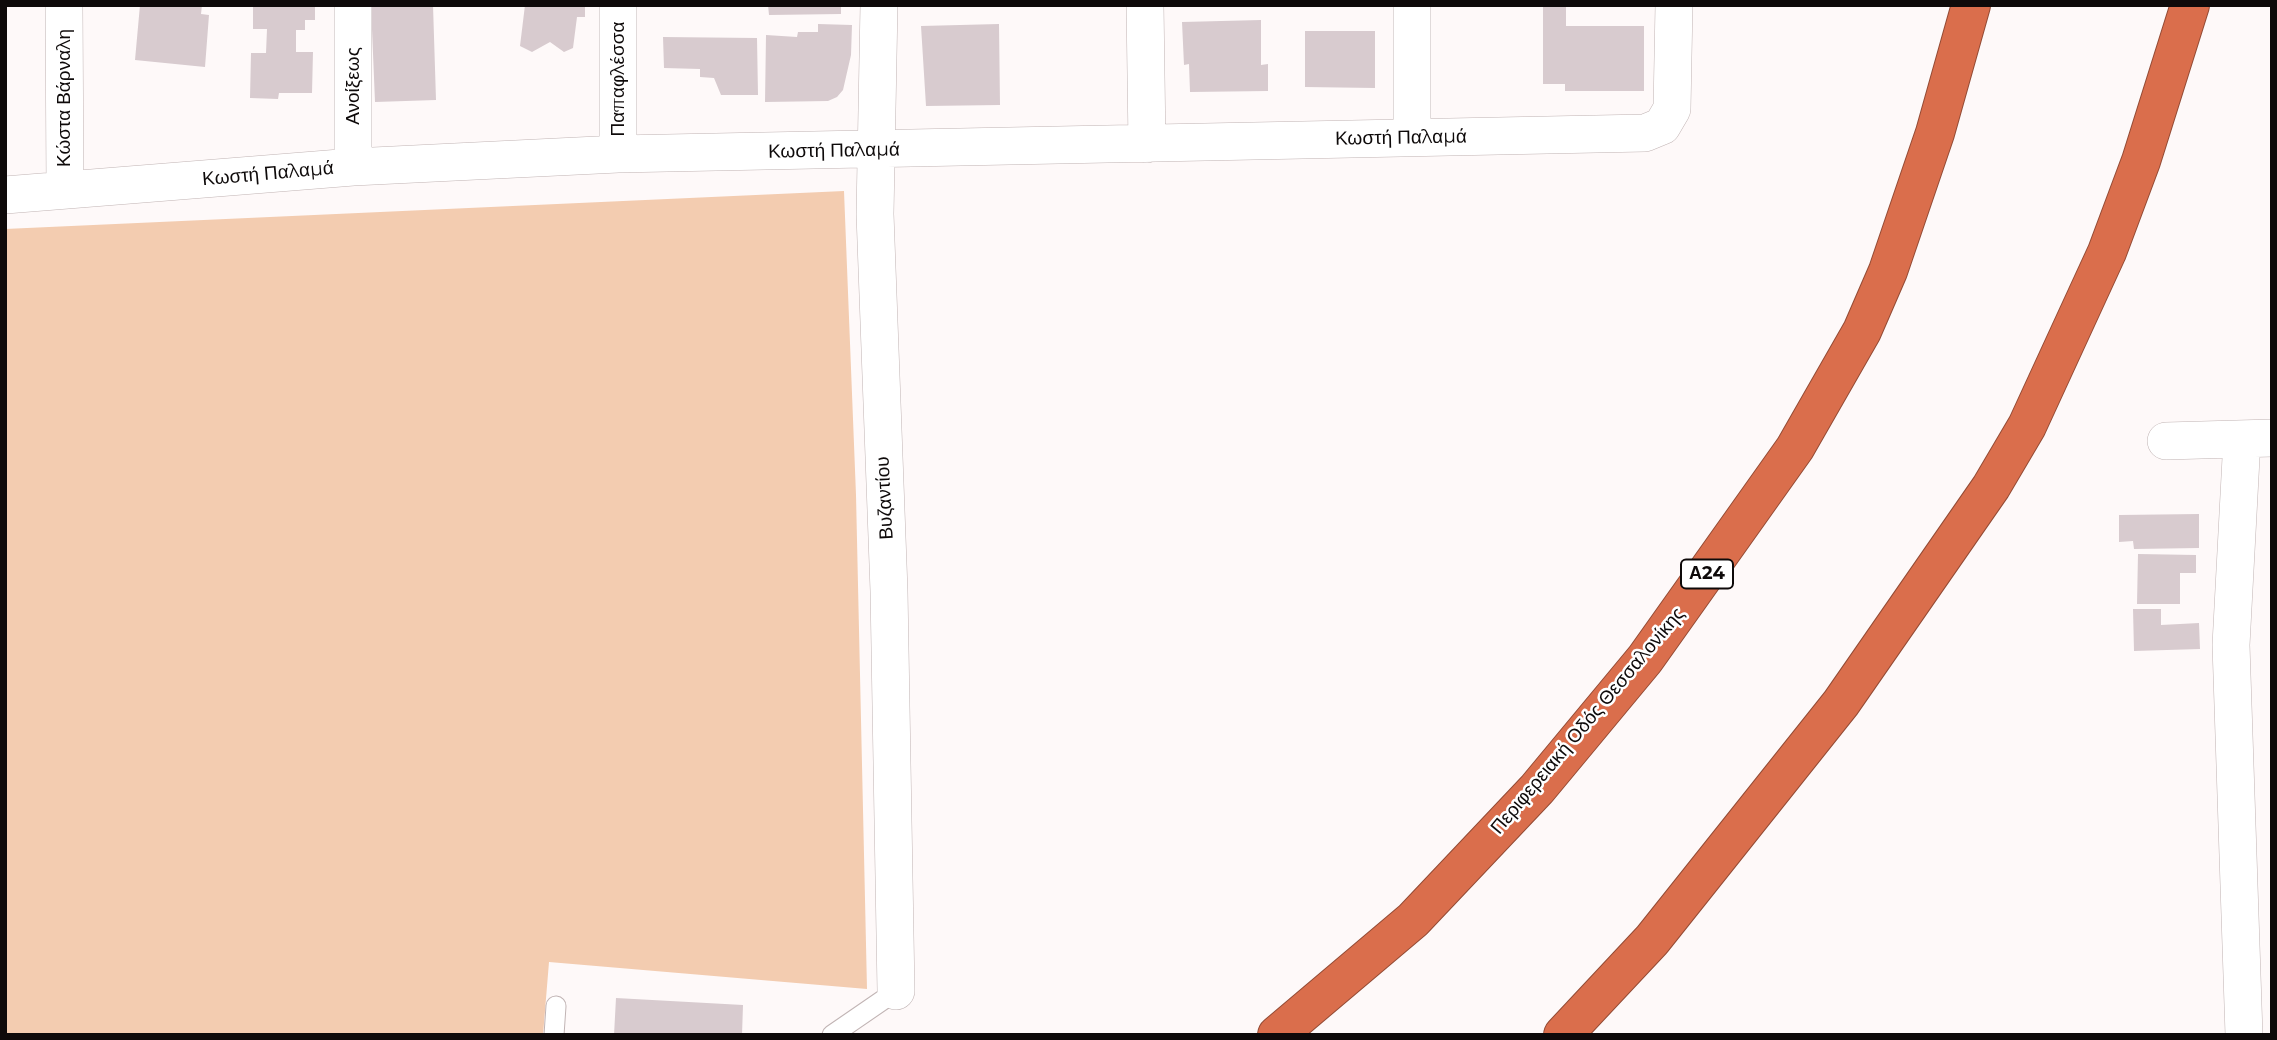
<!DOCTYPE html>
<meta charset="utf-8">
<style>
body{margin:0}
#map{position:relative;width:2277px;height:1040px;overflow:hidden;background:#fef9f9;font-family:Montserrat,sans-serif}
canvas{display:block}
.frame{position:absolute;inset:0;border:7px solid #0e0a0a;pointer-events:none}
</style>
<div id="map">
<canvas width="2277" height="1040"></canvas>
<div class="frame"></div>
</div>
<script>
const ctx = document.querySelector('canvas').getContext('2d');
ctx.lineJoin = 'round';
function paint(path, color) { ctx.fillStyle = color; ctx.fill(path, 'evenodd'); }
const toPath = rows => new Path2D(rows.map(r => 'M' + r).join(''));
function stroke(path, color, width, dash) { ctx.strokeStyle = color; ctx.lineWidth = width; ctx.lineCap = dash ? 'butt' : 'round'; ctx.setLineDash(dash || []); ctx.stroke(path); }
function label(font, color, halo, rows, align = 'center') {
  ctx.font = font + ' Montserrat,sans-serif'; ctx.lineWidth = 5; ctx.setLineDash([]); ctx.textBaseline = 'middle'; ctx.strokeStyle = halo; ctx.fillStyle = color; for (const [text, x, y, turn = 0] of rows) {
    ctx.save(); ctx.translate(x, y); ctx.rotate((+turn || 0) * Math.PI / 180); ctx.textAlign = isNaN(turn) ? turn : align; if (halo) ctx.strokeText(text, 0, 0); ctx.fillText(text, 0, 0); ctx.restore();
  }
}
const green = toPath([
 [844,191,856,495,867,989,549,962,543,1035,5,1035,5,229]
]);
const building = toPath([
 [140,5,202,5,201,14,209,15,205,67,135,60],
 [253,5,315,5,315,20,305,20,305,30,296,30,296,52,313,52,312,93,279,93,278,99,250,98,251,53,266,53,267,29,253,29],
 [371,5,433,5,436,100,375,102],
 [525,5,585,5,585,17,577,17,573,48,564,52,550,42,532,52,520,46],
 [768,5,841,5,841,14,769,15],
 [1543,5,1566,5,1566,26,1644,26,1644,91,1565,91,1565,84,1543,84],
 [1261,20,1261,65,1268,64,1268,91,1190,92,1189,64,1184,65,1182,22],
 [818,24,852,25,851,55,843,90,837,97,828,101,765,102,766,35,797,37,798,32,818,32],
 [999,24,1000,105,926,106,921,26],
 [1305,31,1375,31,1375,88,1305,87],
 [663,37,757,38,758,95,721,95,714,78,700,77,700,69,664,68],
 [2199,514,2199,548,2134,549,2133,541,2119,542,2119,515],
 [2138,554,2196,555,2196,573,2180,573,2180,604,2137,604],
 [2133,609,2161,609,2161,625,2199,623,2200,649,2134,651],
 [616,998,743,1005,742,1035,614,1035]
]);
const lane = toPath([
 [554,1035,556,1006],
 [832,1035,896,991]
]);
const street = toPath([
 [64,5,65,190],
 [353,5,353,167],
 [618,5,618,154],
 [879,5,875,214,889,591,896,991],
 [1145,5,1147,144],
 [1412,137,1412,5],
 [5,195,353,167,618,154,1645,133,1662,126,1672,109,1674,5],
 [2242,439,2231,645,2244,1035],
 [2166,441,2272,438]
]);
const highway = toPath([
 [1277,1035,1413,920,1537,789,1645,659,1795,448,1862,331,1888,271,1935,133,1971,5],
 [1563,1035,1652,940,1841,703,1991,487,2027,426,2107,252,2141,161,2190,5]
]);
const shields = [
 [1707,574,52]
];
const shieldNames = [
 ["Α24",1707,574]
];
const streetNames = [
 ["Παπαφλέσσα",618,79,-90],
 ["Ανοίξεως",353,86,-90],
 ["Κώστα Βάρναλη",64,98,-90],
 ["Κωστή Παλαμά",1401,138,-1],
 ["Κωστή Παλαμά",834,151,-1],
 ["Κωστή Παλαμά",268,174,-5],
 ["Βυζαντίου",885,498,-93],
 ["Περιφερειακή Οδός Θεσσαλονίκης",1588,721,-50]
];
paint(green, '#f3ccb0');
paint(building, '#d8cbcf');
stroke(lane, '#c1b4b4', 21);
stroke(street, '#c1b4b4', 38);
stroke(highway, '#934b35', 40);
stroke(lane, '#fff', 19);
stroke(street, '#fff', 37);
stroke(highway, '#da6e4c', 38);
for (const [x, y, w] of shields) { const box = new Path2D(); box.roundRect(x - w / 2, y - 14.5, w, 29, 5); ctx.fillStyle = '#fff'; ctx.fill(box); stroke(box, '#0e0a0a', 2); }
label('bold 18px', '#0e0a0a', null, shieldNames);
label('19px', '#0e0a0a', '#fff', streetNames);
</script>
